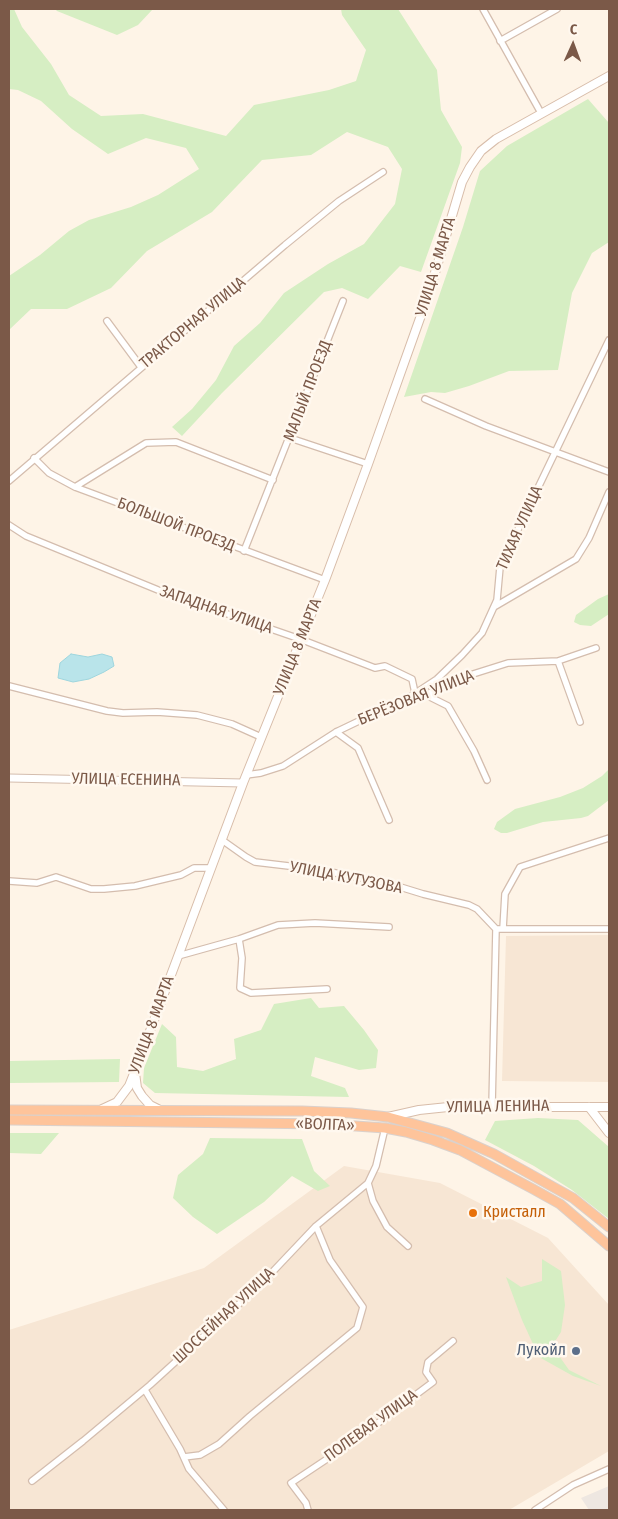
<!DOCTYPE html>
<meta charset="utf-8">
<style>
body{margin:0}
#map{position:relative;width:618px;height:1519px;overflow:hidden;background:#fef4e7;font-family:"Fira Sans Condensed",sans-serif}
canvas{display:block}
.frame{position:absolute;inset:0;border:10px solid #7b5948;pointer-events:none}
.north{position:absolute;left:548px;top:20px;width:50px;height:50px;-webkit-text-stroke:4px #fff8ef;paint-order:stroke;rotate:2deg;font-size:14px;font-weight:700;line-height:20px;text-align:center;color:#7b5948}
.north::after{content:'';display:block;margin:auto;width:18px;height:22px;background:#7b5948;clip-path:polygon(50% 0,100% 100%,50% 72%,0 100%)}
</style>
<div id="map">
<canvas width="618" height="1519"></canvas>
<div class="frame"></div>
<div class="north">С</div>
</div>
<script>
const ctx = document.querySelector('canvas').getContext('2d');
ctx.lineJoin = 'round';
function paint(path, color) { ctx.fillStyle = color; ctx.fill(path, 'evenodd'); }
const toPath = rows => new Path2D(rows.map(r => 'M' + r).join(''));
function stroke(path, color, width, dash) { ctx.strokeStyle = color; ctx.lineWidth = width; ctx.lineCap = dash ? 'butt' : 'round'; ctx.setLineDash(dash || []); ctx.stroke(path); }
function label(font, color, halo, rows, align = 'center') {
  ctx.font = font + ' "Fira Sans Condensed",sans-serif'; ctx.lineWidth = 5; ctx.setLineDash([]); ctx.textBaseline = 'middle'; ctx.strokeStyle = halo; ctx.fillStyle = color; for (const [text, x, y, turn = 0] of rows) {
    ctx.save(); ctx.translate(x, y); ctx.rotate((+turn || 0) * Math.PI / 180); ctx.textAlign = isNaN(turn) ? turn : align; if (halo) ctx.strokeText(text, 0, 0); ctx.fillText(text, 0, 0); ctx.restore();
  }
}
const residential = toPath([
 [609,935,609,1082,502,1081,506,936],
 [344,1166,440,1183,548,1238,609,1305,609,1451,509,1510,9,1510,9,1330,204,1268]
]);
const industrial = toPath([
 [609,1486,609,1510,589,1510,581,1498]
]);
const green = toPath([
 [9,9,14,9,22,27,51,64,69,95,101,116,143,114,226,136,254,105,329,90,356,81,366,50,342,15,341,9,398,9,437,70,441,110,462,147,460,163,421,272,400,266,368,299,342,288,324,292,222,393,182,436,172,427,192,409,216,380,234,346,260,323,284,293,328,264,364,244,395,204,402,169,388,147,347,132,311,155,262,160,212,212,147,251,111,288,67,309,31,309,9,330,9,276,40,255,69,231,89,220,131,207,158,195,199,169,186,148,146,138,108,154,72,129,41,101,18,90,9,89],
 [55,9,153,9,138,25,117,35,57,11],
 [588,99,609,123,609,242,592,253,572,293,558,370,509,371,469,386,445,393,431,392,404,397,463,227,480,171,507,146],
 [609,594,609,614,591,626,580,625,574,622,576,615,598,599],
 [609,769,609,800,588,816,581,818,543,822,507,833,501,833,494,829,497,822,515,809,560,797,583,788,602,776],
 [311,998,319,1008,344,1006,364,1030,378,1050,376,1068,359,1070,315,1057,311,1076,345,1088,349,1097,155,1093,143,1083,144,1068,162,1024,176,1037,177,1067,203,1071,236,1059,234,1039,261,1030,274,1004],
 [120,1059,119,1082,9,1083,9,1061],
 [538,1118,578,1120,609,1147,609,1219,572,1190,534,1166,485,1140,495,1121],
 [9,1133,59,1133,41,1154,9,1153],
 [210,1138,302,1139,314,1171,330,1186,318,1191,292,1176,264,1202,217,1234,193,1217,173,1198,178,1175,203,1154],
 [542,1259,561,1271,565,1305,561,1332,552,1346,569,1370,601,1386,573,1376,539,1357,522,1320,506,1277,521,1287,542,1281]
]);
const water = toPath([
 [71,654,88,657,102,654,112,657,114,666,104,672,89,679,73,682,58,678,60,663,71,654]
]);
const minor = toPath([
 [483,9,541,113],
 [500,41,557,9],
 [107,321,141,367],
 [425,399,486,426,609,472],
 [290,438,368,464],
 [34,458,49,473,75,487,325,580],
 [9,481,285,245,339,201,383,172],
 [75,487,146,443,176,442,273,480],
 [9,525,26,536,158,590,300,639,375,668,385,666,412,679,415,693],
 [244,551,343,301],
 [494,607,576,559,589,538,609,492],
 [558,661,580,722],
 [9,686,107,711,123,713,157,712,197,715,232,724,261,737],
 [426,695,448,706,474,751,487,780],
 [411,696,437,679,462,655,482,633,497,600,500,567,609,340],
 [336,732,358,748,389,820],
 [246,775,261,773,283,766,336,732,411,696,426,695,454,680,508,663,558,661,596,648],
 [222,840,246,857,255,862,314,869,384,882,423,894,469,905,477,909,496,929],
 [9,881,37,883,56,877,91,889,104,889,135,886,181,875,194,868,211,868],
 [503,929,609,929],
 [239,939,278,925,315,923,389,927],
 [178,956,239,939,242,958,240,988,251,993,327,989],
 [492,1106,496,929,503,929,505,894,520,867,609,838],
 [368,1183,373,1201,387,1227,408,1246],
 [145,1390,180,1449,189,1469,224,1510],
 [184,1457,200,1455,219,1444,250,1416,357,1328,363,1307,330,1260,316,1226],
 [32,1481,83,1441,150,1385,262,1283,316,1226,368,1183,376,1166,385,1128],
 [308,1510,306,1503,291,1483,354,1441,433,1382,426,1372,428,1362,453,1341],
 [535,1510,573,1485,609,1469]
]);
const tertiary = toPath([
 [9,778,243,783]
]);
const secondary = toPath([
 [135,1073,137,1088,142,1096,150,1105,160,1110],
 [589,1107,609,1133],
 [102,1109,117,1102,129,1086,135,1071,243,783,325,580,368,464,429,293,462,182,470,167,481,151,496,139,609,76],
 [388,1117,419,1110,448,1107,609,1107]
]);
const trunk = toPath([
 [9,1110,302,1111,351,1113,388,1117,447,1133,494,1154,573,1198,609,1227],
 [9,1120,326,1124,385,1128,406,1132,433,1140,460,1150,533,1189,560,1204,609,1246]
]);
const markers = [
 [473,1213,5,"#e8710a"],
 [576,1351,5,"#5c6f8a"]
];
const streetNames = [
 ["УЛИЦА 8 МАРТА",436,267,-73],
 ["ТРАКТОРНАЯ УЛИЦА",193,323,-40],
 ["МАЛЫЙ ПРОЕЗД",308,391,-69],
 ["БОЛЬШОЙ ПРОЕЗД",176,525,21],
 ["ТИХАЯ УЛИЦА",520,528,-66],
 ["ЗАПАДНАЯ УЛИЦА",216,610,19],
 ["УЛИЦА 8 МАРТА",298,647,-68],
 ["БЕРЁЗОВАЯ УЛИЦА",416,698,-22],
 ["УЛИЦА ЕСЕНИНА",126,780,1],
 ["УЛИЦА КУТУЗОВА",346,878,11],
 ["УЛИЦА 8 МАРТА",152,1025,-70],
 ["УЛИЦА ЛЕНИНА",498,1107,-1],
 ["«ВОЛГА»",325,1125,2],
 ["ШОССЕЙНАЯ УЛИЦА",224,1316,-43],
 ["ПОЛЕВАЯ УЛИЦА",371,1426,-36]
];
const foodNames = [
 ["Кристалл",483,1213]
];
const serviceNames = [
 ["Лукойл",566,1351]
];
paint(residential, '#f7e6d4');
paint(industrial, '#eee7e1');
paint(green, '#d6eec3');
paint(water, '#b9e4ea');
stroke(water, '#9ed5dd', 1);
stroke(minor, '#d4bdae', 8);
stroke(tertiary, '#d4bdae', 9);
stroke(secondary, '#d8bdaa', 10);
stroke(trunk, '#dad1cc', 11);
stroke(minor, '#fff', 5.5);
stroke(tertiary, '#fff', 7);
stroke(secondary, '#fff', 8);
stroke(trunk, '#fec49b', 9);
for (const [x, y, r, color] of markers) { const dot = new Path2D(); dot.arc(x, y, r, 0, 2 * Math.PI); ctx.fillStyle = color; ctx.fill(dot); stroke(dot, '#fff8ef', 2); }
label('16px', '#7b5948', '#fff8ef', streetNames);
label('16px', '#c56008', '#fff8ef', foodNames, 'left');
label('16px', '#4e5e75', '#fff8ef', serviceNames, 'right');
</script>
